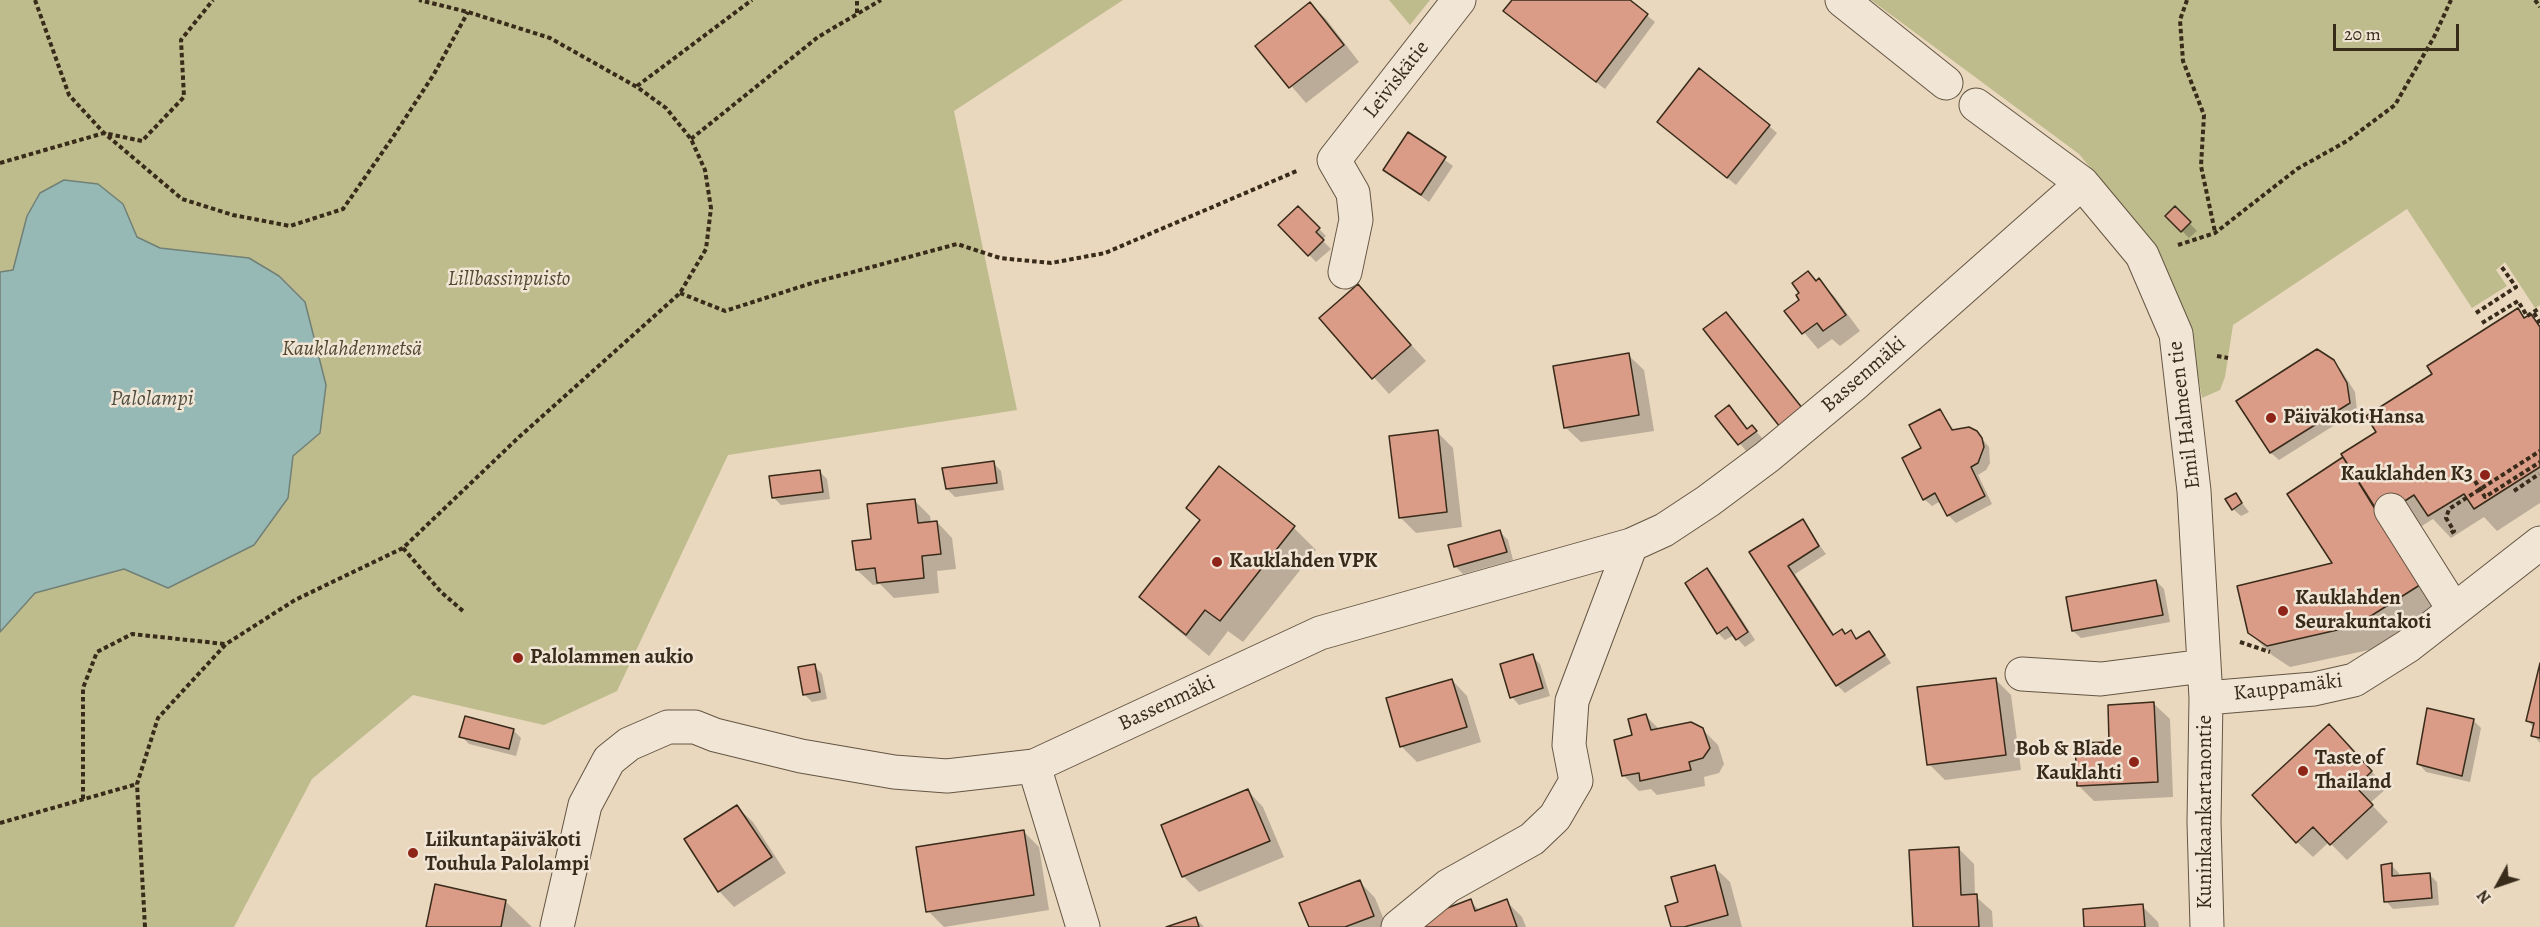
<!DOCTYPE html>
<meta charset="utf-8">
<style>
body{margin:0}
#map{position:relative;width:2540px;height:927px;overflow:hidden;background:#e9d7be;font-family:Alegreya,serif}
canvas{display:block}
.north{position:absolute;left:2468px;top:855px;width:60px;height:60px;-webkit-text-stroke:4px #f1e5d5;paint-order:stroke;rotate:230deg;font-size:16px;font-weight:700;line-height:24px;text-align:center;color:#382b1a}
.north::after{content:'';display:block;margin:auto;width:21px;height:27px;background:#382b1a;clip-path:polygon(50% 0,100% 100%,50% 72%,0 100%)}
.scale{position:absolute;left:2333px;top:24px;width:126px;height:27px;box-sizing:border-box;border:3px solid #382b1a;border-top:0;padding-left:8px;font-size:18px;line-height:21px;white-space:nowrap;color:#382b1a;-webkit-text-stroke:4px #f1e5d5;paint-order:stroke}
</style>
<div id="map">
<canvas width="2540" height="927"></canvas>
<div class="north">N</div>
<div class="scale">20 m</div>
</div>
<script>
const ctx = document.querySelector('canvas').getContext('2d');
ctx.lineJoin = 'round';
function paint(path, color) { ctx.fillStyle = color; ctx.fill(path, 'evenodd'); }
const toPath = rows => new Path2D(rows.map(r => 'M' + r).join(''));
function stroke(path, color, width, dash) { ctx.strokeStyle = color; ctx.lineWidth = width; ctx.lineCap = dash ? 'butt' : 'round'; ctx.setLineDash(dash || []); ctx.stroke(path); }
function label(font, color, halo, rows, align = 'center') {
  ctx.font = font + ' Alegreya,serif'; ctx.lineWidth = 5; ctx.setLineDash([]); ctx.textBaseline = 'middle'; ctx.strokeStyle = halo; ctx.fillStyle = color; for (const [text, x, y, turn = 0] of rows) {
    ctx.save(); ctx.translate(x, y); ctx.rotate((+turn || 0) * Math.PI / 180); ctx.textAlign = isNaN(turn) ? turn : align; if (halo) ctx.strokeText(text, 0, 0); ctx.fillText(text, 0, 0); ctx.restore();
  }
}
const green = toPath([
 [0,0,1123,0,954,111,1017,410,728,455,617,691,544,725,413,695,312,779,234,927,0,927],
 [1389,0,1430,0,1410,25],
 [1871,0,2540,0,2540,305,2535,308,2505,262,2496,270,2507,286,2472,308,2407,209,2233,325,2225,377,2220,390,2202,398,2192,343,2149,239,2079,154]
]);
const water = toPath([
 [64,180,98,184,123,204,137,237,160,248,249,258,279,276,305,302,326,385,320,433,293,456,288,498,254,545,168,588,124,569,35,593,0,632,0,272,13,270,27,216,40,193,64,180]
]);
const shadow = toPath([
 [1514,0,1628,0,1655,22,1605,89,1513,19,1505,11],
 [1310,4,1326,19,1359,62,1306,103,1257,46],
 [1659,122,1769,126,1777,133,1736,185],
 [1409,134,1453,166,1429,202,1385,169],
 [1298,208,1326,236,1322,240,1331,249,1316,262,1280,225],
 [2175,208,2197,231,2189,238,2167,216],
 [1808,273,1834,296,1860,331,1840,346,1832,339,1818,349,1786,311,1801,300],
 [1358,286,1426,361,1389,394,1321,319],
 [2518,310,2527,319,2531,316,2540,325,2540,503,2497,531,2484,517,2451,538,2433,519,2401,539,2444,606,2378,648,2290,667,2272,655,2249,632,2334,564,2345,458,2378,433,2434,375],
 [1628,355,1644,370,1654,431,1581,442,1565,427],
 [2333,361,2341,370,2355,392,2357,411,2279,460,2271,453,2238,401],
 [1940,411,1955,431,1976,432,1989,447,1990,463,1986,470,1978,475,1992,504,1956,523,1948,515,1941,501,1932,506,1924,499,1923,449],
 [1736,415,1748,430,1752,427,1763,439,1747,452,1717,416],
 [1437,432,1453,448,1462,527,1416,533,1400,517],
 [993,463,1001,471,1004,490,955,497,947,489],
 [1219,468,1294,528,1316,550,1243,642,1228,631,1209,656,1164,619,1141,597,1201,522,1188,508],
 [819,471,827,479,830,499,781,505,773,497],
 [2236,495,2249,512,2241,516,2233,509],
 [915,501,930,516,931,523,937,522,952,538,956,569,937,571,939,593,894,598,880,584,873,585,857,570,873,540],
 [1802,521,1826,554,1795,574,1835,636,1846,635,1851,632,1858,640,1869,633,1891,663,1845,693,1837,685,1751,553],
 [1500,532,1508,540,1513,560,1463,574,1456,567,1450,547],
 [1707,570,1715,578,1755,640,1745,647,1734,635,1725,640,1718,633],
 [2156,581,2164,589,2170,622,2081,638,2073,631],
 [1532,656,1540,664,1550,696,1519,705,1512,697],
 [814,666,822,674,827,699,812,702,804,694],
 [2540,669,2540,743,2533,735,2534,728,2528,721],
 [1995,679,2011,695,2021,770,1945,780,1929,764],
 [1452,680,1467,696,1481,742,1417,762,1401,746],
 [2154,704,2170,719,2173,797,2094,801,2078,785],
 [1645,715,1659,729,1702,729,1718,745,1724,764,1719,773,1704,777,1705,786,1657,795,1651,789,1639,791,1623,775,1634,737],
 [2473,720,2481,728,2470,782,2426,772,2419,764],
 [513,730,521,738,516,756,469,744,461,736],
 [2344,742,2387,788,2370,803,2388,822,2347,860,2329,842,2313,857,2297,842],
 [1248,791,1263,807,1284,857,1199,892,1184,877,1163,826],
 [737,807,753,822,786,873,734,907,719,891],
 [1024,832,1039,847,1049,910,944,927,928,911],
 [1958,848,1974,864,1975,896,1992,911,1993,927,1914,927],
 [2391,865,2399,873,2399,877,2430,875,2437,882,2439,905,2393,909,2386,901],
 [1714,867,1730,882,1742,927,1673,927,1680,903],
 [1360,882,1375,898,1387,927,1310,927],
 [505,901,532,927,427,927],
 [1470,901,1480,911,1506,901,1522,917,1526,927,1426,927],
 [2142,906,2158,922,2159,927,2086,927],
 [1196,919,1204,927,1170,927]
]);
const building = toPath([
 [1512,0,1630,0,1648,14,1596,82,1503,11,1512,0],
 [1310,2,1344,45,1289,88,1255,46,1310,2],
 [1699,68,1770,125,1727,178,1657,122,1699,68],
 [1408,132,1446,157,1421,195,1383,170,1408,132],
 [1298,206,1320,228,1316,232,1324,240,1308,256,1278,225,1298,206],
 [2175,206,2191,222,2181,232,2165,216,2175,206],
 [1808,271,1816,281,1819,278,1846,315,1823,331,1817,323,1802,334,1784,311,1799,300,1796,295,1799,293,1792,283,1808,271],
 [1358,284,1411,345,1372,379,1319,318,1358,284],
 [2518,308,2524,318,2531,314,2540,327,2540,467,2474,509,2464,494,2428,516,2414,495,2380,517,2341,454,2376,432,2366,416,2432,374,2427,366,2518,308],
 [1726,312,1803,409,1780,427,1703,329,1726,312],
 [2317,349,2334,360,2347,383,2350,403,2270,453,2236,401,2317,349],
 [1629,353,1639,415,1564,428,1553,366,1629,353],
 [1729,405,1747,429,1752,425,1757,431,1738,445,1715,416,1729,405],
 [1940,409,1952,430,1969,427,1977,431,1982,438,1984,447,1978,463,1971,467,1985,496,1947,516,1935,493,1923,500,1902,458,1921,448,1909,425,1940,409],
 [1438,430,1447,512,1399,518,1389,436,1438,430],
 [2343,457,2423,583,2355,626,2267,646,2248,633,2237,586,2332,563,2287,494,2343,457],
 [994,461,997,483,946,489,942,468,994,461],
 [1219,466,1295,526,1220,621,1205,610,1186,635,1139,597,1200,520,1186,508,1219,466],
 [820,470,823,492,772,498,769,476,820,470],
 [2236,493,2242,503,2232,510,2225,499,2236,493],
 [915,499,918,523,937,521,941,554,922,556,924,578,877,583,875,568,856,570,852,541,871,539,867,504,915,499],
 [1803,519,1819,546,1788,566,1833,635,1842,629,1845,634,1851,630,1856,639,1869,631,1885,655,1836,686,1749,552,1803,519],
 [1500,530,1507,552,1454,567,1448,545,1500,530],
 [1707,568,1748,632,1736,640,1727,627,1717,634,1685,583,1707,568],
 [2156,580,2163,615,2072,631,2066,597,2156,580],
 [1533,654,1543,688,1510,698,1500,664,1533,654],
 [2540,663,2540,738,2531,736,2534,723,2526,721,2540,663],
 [815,664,820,692,803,695,798,667,815,664],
 [1996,678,2006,755,1927,765,1917,687,1996,678],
 [1452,679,1467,727,1400,747,1386,698,1452,679],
 [2154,702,2158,782,2077,786,2075,743,2109,742,2108,705,2154,702],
 [2427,708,2474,719,2462,776,2417,764,2427,708],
 [1646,714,1651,730,1691,722,1703,728,1710,748,1703,758,1689,762,1691,770,1640,781,1639,773,1622,776,1614,740,1632,735,1628,719,1646,714],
 [465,716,514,729,509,749,459,737,465,716],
 [2329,724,2372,771,2356,787,2373,805,2330,845,2313,827,2296,843,2252,795,2329,724],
 [1248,789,1270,841,1182,877,1161,825,1248,789],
 [737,805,772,857,718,892,684,839,737,805],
 [1024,830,1034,895,926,912,916,847,1024,830],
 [1959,847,1961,895,1977,894,1979,927,1913,927,1909,850,1959,847],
 [2392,863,2392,876,2430,873,2432,898,2384,902,2381,865,2392,863],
 [1715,865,1728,915,1684,927,1671,927,1665,906,1678,902,1671,877,1715,865],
 [1360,880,1374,916,1345,927,1309,927,1299,903,1360,880],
 [435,884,506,900,501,927,426,927,435,884],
 [1471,899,1475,911,1507,899,1517,927,1425,927,1421,918,1471,899],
 [2143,904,2145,927,2084,927,2083,909,2143,904],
 [1196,917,1199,927,1166,927,1196,917]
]);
const path = toPath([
 [35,0,69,95,104,133,182,199,233,215,290,226,343,209,393,137,434,74,468,12],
 [2187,0,2180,20,2183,61,2204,115,2201,166,2215,232],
 [2535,0,2540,7],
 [857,13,857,0],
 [637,86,752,0],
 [691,139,818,37,881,0],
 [0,163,104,133,142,141,184,97,181,40,213,0],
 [2178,245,2215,233,2297,169,2347,141,2395,105,2434,37,2451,0],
 [680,293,725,311,812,283,957,244,1000,258,1051,263,1105,253,1299,170],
 [2476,313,2516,287,2501,266],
 [2534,313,2540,323],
 [2482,323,2518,301,2527,316,2540,308],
 [2217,356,2228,358],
 [2475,481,2485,497,2540,462],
 [2514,491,2539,474],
 [2451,533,2454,531,2446,518,2449,509,2540,451],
 [403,548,441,592,463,611],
 [2240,642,2270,652],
 [83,799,83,688,97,652,132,634,225,644],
 [0,823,137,784],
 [145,927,137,784,158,718,226,644,295,600,403,548,519,437,680,293,706,249,711,208,705,170,691,139,666,108,637,87,550,38,468,12,419,0]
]);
const minor = toPath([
 [1842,0,1946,83],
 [1976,105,2082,183,2142,255,2176,334,2194,491,2206,698,2204,822,2207,927],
 [1345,272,1356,220,1353,193,1334,160,1459,0],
 [2391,510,2454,610],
 [2022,674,2101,679,2204,666],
 [2206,698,2314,689,2354,680,2408,646,2540,543],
 [1034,766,1083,927],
 [557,927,585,805,609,760,629,744,668,727,695,727,715,735,801,756,894,772,947,776,1034,766,1320,633,1631,545,1664,530,1708,501,1767,457,1857,382,2082,183],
 [1398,927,1448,886,1532,839,1555,817,1576,781,1569,745,1572,701,1631,545]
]);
const markers = [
 [2271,418,6,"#8f2418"],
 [2485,475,6,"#8f2418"],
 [1217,562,6,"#8f2418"],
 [2283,611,6,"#8f2418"],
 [518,658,6,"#8f2418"],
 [2134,762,6,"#8f2418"],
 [2303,771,6,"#8f2418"],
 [413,853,6,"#8f2418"]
];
const streetNames = [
 ["Leiviskätie",1397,80,-52],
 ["Bassenmäki",1864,375,-41],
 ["Emil Halmeen tie",2185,415,-97],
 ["Kauppamäki",2288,688,-7],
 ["Bassenmäki",1167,704,-25],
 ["Kuninkaankartanontie",2206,812,-90]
];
const parkNames = [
 ["Lillbassinpuisto",509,280],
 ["Kauklahdenmetsä",352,350]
];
const poiNames = [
 ["Päiväkoti Hansa",2283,418],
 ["Kauklahden K3",2473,475,"right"],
 ["Kauklahden VPK",1229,562],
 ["Kauklahden",2295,599],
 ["Seurakuntakoti",2295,623],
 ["Palolammen aukio",530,658],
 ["Bob & Blade",2122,750,"right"],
 ["Kauklahti",2122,774,"right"],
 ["Taste of",2315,759],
 ["Thailand",2315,783],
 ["Liikuntapäiväkoti",425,841],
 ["Touhula Palolampi",425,865]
];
const waterNames = [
 ["Palolampi",152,400]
];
paint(green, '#bebc8c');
paint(water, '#97b9b5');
stroke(water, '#718077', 1.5);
paint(shadow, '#0003');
paint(building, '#da9b87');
stroke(building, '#382b1a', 1.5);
stroke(minor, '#645643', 35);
stroke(path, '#382b1a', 4, [4.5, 3]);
stroke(minor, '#f1e5d5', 33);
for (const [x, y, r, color] of markers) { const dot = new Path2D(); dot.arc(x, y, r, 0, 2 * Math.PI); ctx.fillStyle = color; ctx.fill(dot); stroke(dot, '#f1e5d5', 2); }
label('21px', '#382b1a', '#f1e5d5', streetNames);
label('italic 21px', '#534831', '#f1e5d5', parkNames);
label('bold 21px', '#382b1a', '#f1e5d5', poiNames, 'left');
label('italic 22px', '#504e41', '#f1e5d5', waterNames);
</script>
